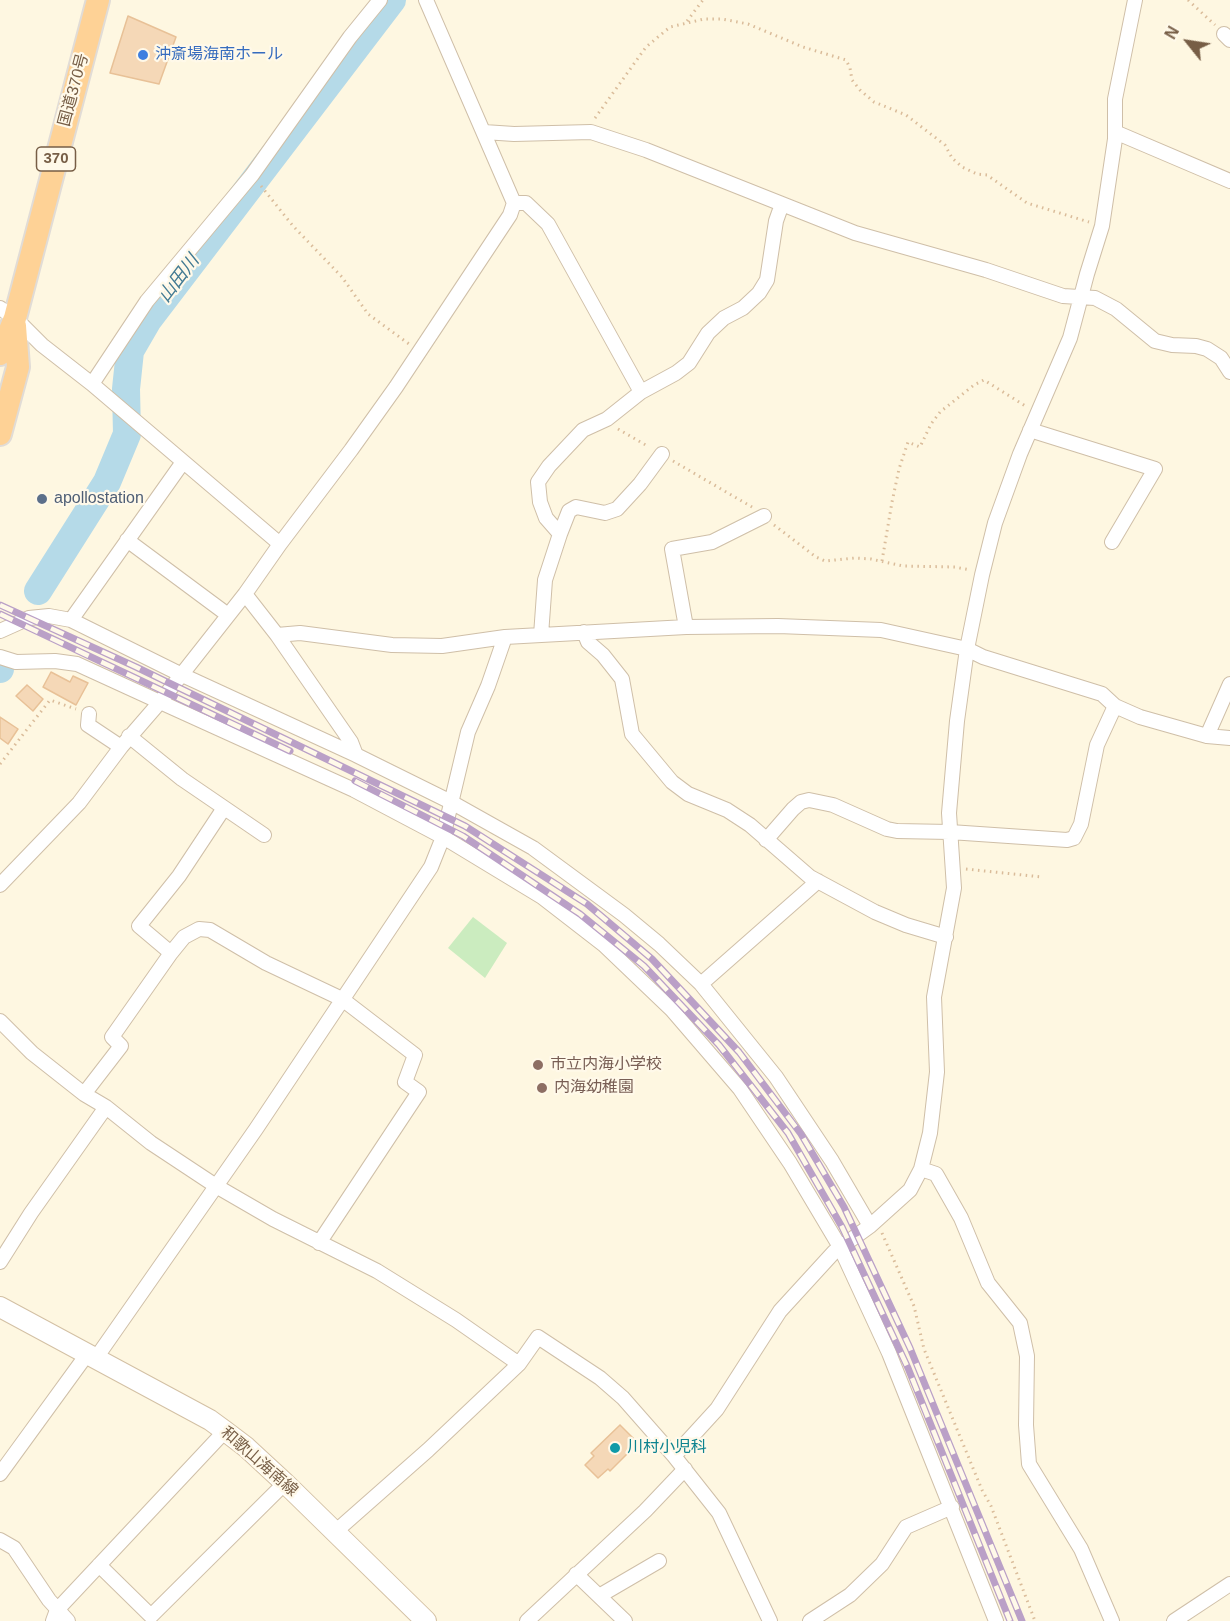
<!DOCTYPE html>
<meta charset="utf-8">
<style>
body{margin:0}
#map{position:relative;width:1230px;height:1621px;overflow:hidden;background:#fef7e1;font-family:Arial,sans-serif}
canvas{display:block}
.north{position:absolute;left:1158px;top:12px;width:60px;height:60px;-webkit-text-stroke:4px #fff9e9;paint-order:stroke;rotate:300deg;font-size:16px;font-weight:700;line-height:24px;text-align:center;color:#775e46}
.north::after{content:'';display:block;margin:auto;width:21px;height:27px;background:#775e46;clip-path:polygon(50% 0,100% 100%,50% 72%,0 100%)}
</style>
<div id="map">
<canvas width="1230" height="1621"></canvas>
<div class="north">N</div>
</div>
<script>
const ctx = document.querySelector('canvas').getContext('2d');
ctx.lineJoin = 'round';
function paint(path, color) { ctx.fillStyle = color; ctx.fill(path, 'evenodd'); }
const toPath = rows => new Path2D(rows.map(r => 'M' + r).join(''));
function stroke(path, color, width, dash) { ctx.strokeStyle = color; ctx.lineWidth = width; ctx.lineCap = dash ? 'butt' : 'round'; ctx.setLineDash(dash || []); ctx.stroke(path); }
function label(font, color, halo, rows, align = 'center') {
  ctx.font = font + ' Arial,"Noto Sans JP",sans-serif'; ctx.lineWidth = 4.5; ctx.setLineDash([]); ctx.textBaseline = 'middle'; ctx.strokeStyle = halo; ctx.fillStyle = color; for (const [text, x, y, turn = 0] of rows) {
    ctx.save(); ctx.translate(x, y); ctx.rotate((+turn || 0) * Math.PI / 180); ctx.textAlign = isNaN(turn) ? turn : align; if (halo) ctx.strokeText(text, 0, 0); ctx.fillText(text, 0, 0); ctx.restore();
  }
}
const green = toPath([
 [473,917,507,943,485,978,448,948]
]);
const river = toPath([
 [38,591,107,482,127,434,126,389,130,351,148,320,392,0],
 [0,669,0,668]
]);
const building = toPath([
 [128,16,176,37,159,84,110,73,128,16],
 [51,672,70,682,73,676,88,683,76,705,43,687,51,672],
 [27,685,43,699,33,711,16,696,27,685],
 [0,717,18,729,8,744,0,738,0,717],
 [620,1425,638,1443,610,1471,608,1469,598,1478,585,1465,594,1456,591,1453,620,1425]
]);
const path = toPath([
 [1188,0,1215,25],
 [687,21,703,0],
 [595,118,646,47,670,27,704,19,722,19,748,24,803,47,846,60,850,68,852,80,860,90,874,102,906,115,945,145,952,158,962,167,977,174,987,175,1027,203,1089,222],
 [261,186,293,226,342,277,368,314,409,344],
 [618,429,649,447],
 [673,461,752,507],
 [774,525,816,557,825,561,855,558,871,559,903,566,955,567,970,570],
 [882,561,892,502,899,469,908,442,920,447,931,424,940,412,974,385,984,380,1027,407],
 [0,764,50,700,76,709],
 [966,869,1042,877],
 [882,1233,914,1306,924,1349,982,1490,991,1506,1035,1621]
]);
const minor = toPath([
 [1224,34,1230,40],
 [484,132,514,134,591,132,646,150,855,233,986,270,1063,296,1095,298,1116,309,1155,341,1172,345,1196,346,1207,349,1221,358,1230,372],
 [1115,132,1230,181],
 [514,203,526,203,548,224,641,392,607,419,583,430,549,466,538,482,540,502,546,518,560,534],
 [0,308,15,318,42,345,92,384,280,544],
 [92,384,147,301,252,175,350,37,380,0],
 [641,392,676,373,689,363,708,333,724,318,743,308,759,293,767,280,776,221,782,204],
 [1030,430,1155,469,1112,542],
 [183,462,71,620,180,674,356,755],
 [127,540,228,615],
 [245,594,277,635,351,742,356,755,451,802,533,848,624,915,659,944,701,984,776,1077,832,1161,870,1226],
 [686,627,672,549,712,542,764,516],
 [0,631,29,618,49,616,71,620],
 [584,632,588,642,603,655,622,679,632,734,672,782,688,794,727,810,750,825,810,877,875,912,906,925,946,937],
 [277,635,300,633,392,645,442,646,505,637,686,627,778,626,881,630,967,649,983,657,1102,694,1115,706,1140,717,1207,736,1230,738],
 [541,635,545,580,560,534,569,511,576,507,605,513,617,509,640,484,662,454],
 [0,657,16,662,55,661,77,664,160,702,245,594,280,544,351,450,396,387,510,215,514,203,426,0],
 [89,714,88,725,121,747],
 [129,736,182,779,264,835],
 [1207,736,1230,684],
 [766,840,793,809,801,802,809,800,833,805,887,829,897,831,950,832,1067,840,1074,838,1081,824,1097,745,1115,706],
 [0,885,79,803,121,747,160,702,354,790,443,837,542,897,604,945,672,1010,740,1089,790,1163,840,1247,889,1353,996,1621],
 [171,953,184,937,199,929,210,930,266,963,342,999,415,1055,405,1082,419,1092,319,1243],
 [701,984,818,881],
 [0,1021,32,1053,84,1094,106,1107,151,1143,216,1186,273,1219,377,1271,456,1320,519,1364],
 [84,1094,121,1046,112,1037,171,953,139,926,179,876,224,808],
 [921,1169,936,1174,961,1218,988,1283,1020,1323,1027,1356,1026,1425,1029,1464,1081,1549,1112,1621],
 [0,1262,31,1213,106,1107],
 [96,1358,256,1129,431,867,443,837,468,732,488,686,505,637],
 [674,1456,717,1409,780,1311,834,1252,870,1226,910,1190,921,1169,930,1133,937,1072,934,997,954,888,949,813,957,721,967,649,982,575,995,523,1020,454,1070,338,1087,274,1102,226,1115,139,1115,99,1135,0],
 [0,1474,88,1353],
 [335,1532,428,1450,519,1364,538,1337,600,1378,623,1398,674,1456,719,1513,770,1621],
 [0,1540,14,1548,49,1600,68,1621],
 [99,1565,151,1616,285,1483],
 [576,1574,625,1621],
 [599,1596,659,1561],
 [53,1621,57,1610,225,1431],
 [527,1621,645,1511,685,1469],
 [810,1621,850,1595,882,1564,906,1527,952,1507],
 [1174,1621,1230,1584]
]);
const secondary = toPath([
 [0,1307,210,1420,225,1431,246,1447,285,1483,426,1621]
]);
const trunk = toPath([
 [0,354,15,318,98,0],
 [0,434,18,367,15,326]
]);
const rail = toPath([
 [0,605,136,667,465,826,587,904,652,959,739,1052,801,1134,844,1207,910,1348,1022,1621],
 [0,614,290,751],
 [355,781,463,836,580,914,644,966,719,1045,788,1133,842,1227,908,1368,1010,1621]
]);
const markers = [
 [143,55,6,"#3f7fe0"],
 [42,499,6,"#5c6f8a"],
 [538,1065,6,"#8d6e63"],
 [542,1088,6,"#8d6e63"],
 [615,1448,6,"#0f9aa8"]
];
const shields = [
 [56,159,39]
];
const shieldNames = [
 ["370",56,159]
];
const shopNames = [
 ["沖斎場海南ホール",155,55]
];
const streetNames = [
 ["国道370号",74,90,-75],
 ["和歌山海南線",259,1462,41]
];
const serviceNames = [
 ["apollostation",54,499]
];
const educationNames = [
 ["市立内海小学校",550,1065],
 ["内海幼稚園",554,1088]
];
const cultureNames = [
 ["川村小児科",627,1448]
];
const waterNames = [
 ["山田川",179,279,-53]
];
paint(green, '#cbecbf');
stroke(river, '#b5dae8', 28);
paint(building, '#f5d8b7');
stroke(building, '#e8c197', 1.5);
stroke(minor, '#cfbfa8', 16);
stroke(secondary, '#d3c0a4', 22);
stroke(trunk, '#e1dcd6', 26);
stroke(path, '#dabc9a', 3, [1.5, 4.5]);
stroke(minor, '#fff', 14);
stroke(secondary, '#fff', 20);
stroke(trunk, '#fed296', 22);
stroke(rail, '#baa0c7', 7);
stroke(rail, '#fff9e9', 4.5, [14]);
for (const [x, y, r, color] of markers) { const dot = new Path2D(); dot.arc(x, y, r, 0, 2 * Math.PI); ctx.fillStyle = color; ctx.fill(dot); stroke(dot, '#fff9e9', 2); }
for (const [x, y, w] of shields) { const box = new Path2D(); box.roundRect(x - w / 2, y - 12, w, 24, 4.5); ctx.fillStyle = '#fff9e9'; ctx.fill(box); stroke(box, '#775e46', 1.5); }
label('bold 15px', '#775e46', null, shieldNames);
label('16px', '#366cbe', '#fff9e9', shopNames, 'left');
label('16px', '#775e46', '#fff9e9', streetNames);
label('16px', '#4e5e75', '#fff9e9', serviceNames, 'left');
label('16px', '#785e54', '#fff9e9', educationNames, 'left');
label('16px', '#0d838f', '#fff9e9', cultureNames, 'left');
label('italic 18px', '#427a93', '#fff9e9', waterNames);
</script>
